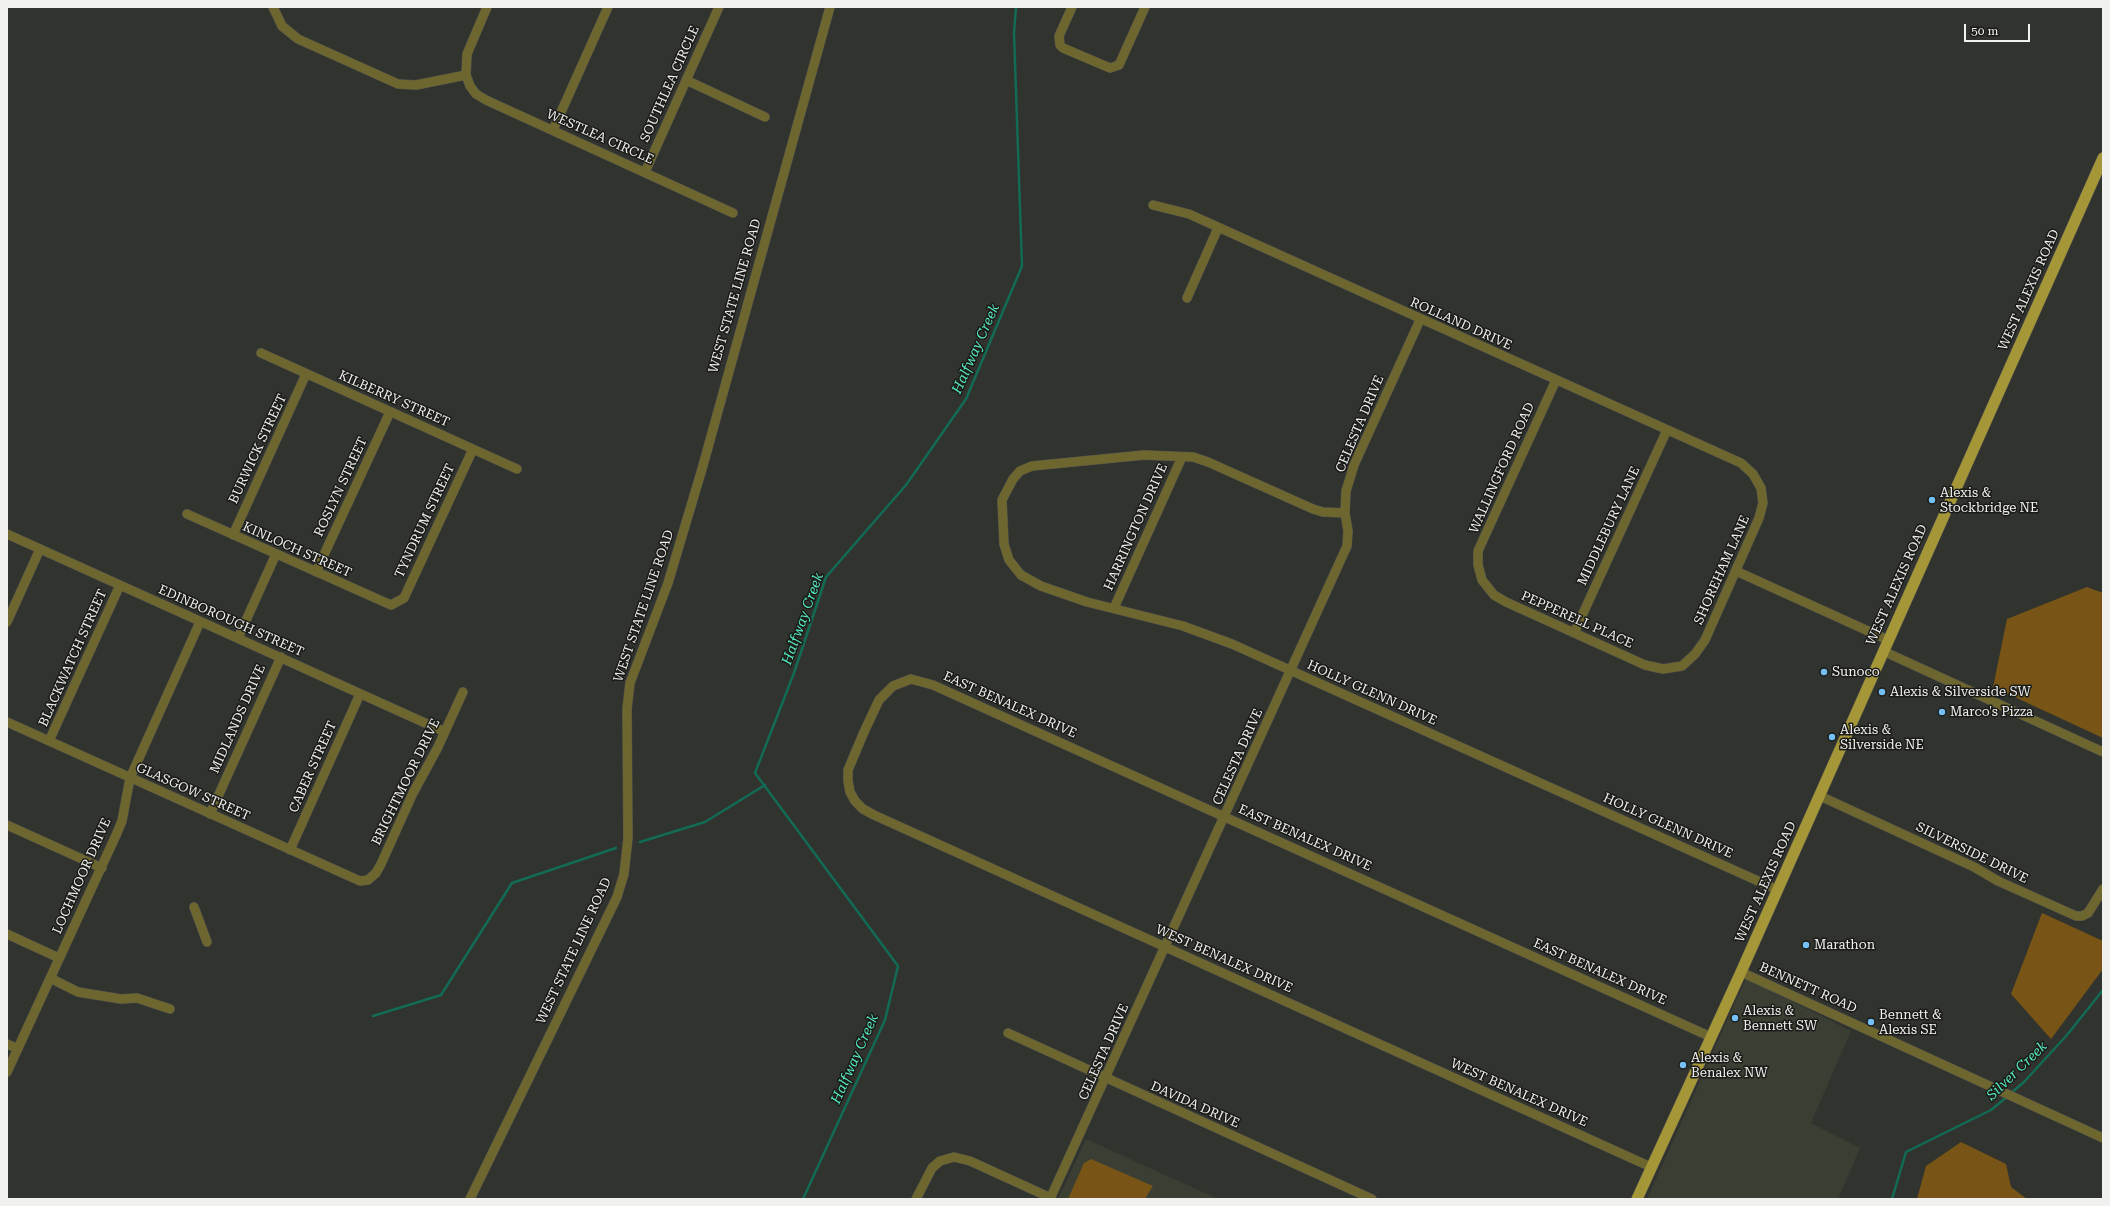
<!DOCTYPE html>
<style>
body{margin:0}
#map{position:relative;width:2110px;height:1206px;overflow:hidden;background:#31332e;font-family:"Roboto Serif",serif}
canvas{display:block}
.frame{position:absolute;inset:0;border:8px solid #f0f1ee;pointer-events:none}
.scale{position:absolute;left:1964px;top:24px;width:66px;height:18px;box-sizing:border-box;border:2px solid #f0f1ee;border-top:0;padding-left:5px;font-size:12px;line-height:14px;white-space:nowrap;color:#f0f1ee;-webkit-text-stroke:3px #1a1b18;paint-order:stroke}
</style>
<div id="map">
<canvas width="2110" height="1206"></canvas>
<div class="frame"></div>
<div class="scale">50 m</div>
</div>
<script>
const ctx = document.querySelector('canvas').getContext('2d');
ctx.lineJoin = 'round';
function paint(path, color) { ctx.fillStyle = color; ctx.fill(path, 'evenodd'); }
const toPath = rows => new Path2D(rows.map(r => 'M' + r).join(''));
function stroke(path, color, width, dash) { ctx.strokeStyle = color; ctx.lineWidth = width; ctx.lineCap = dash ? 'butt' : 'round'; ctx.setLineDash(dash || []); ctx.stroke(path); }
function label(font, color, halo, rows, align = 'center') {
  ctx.font = font + ' "Roboto Serif",serif'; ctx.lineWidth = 3; ctx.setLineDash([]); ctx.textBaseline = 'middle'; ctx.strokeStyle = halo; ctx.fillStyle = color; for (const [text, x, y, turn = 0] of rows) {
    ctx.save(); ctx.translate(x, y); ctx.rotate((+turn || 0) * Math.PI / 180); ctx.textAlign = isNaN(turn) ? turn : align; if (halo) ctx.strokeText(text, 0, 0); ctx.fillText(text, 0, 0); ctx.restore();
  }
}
const built = toPath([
 [1746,978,1851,1031,1811,1123,1860,1148,1838,1199,1647,1199],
 [1086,1139,1218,1199,1058,1199]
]);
const green = toPath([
 [2087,587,2103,593,2103,738,1993,687,2007,619],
 [2042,913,2103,941,2103,969,2051,1039,2011,994],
 [1961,1142,2006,1164,2011,1187,2027,1199,1917,1199,1926,1166],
 [1091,1159,1153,1186,1145,1199,1068,1199,1084,1163]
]);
const stream = toPath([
 [640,842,705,822,765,785],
 [373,1016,441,995,512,883,616,848],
 [2011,1093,2024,1082,2067,1035,2103,990],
 [803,1199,885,1020,898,966,755,773,794,673,826,577,906,485,966,399,1022,266,1014,33,1016,7],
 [1892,1199,1906,1152,1991,1110,2008,1096]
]);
const minor = toPath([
 [273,7,282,26,298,39,398,84,416,85,466,75],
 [487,7,467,54,466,75,470,86,476,94,486,100,733,213],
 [1072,7,1059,36,1060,45,1063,48,1110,68,1119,65,1145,7],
 [686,80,765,117],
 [553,130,608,7],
 [645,172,719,7],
 [1153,205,1189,214,1741,463,1753,474,1761,488,1763,503,1759,518,1705,640,1695,654,1682,666,1663,669,1645,665,1506,602,1494,595,1482,580,1478,565,1478,551,1556,380],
 [1187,298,1218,228],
 [261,353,517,469],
 [1345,513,1323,512,1313,509,1208,462,1193,457,1144,455,1032,466,1020,471,1013,479,1002,500,1004,544,1009,560,1021,575,1041,586,1087,602,1183,626,1232,644,1778,890],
 [187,514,391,605,404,598,473,449],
 [7,534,445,732],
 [233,535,306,374],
 [1736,571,1888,640],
 [316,572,390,412],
 [1114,608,1182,457],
 [7,622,40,549],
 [1574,633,1667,430],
 [238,638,276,554],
 [1883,651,2103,752],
 [7,722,360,881,368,880,376,873,381,864,413,793,438,747,463,692],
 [49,741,120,585],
 [1820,796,1974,867,1998,881,2076,916,2082,916,2088,913,2103,889],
 [210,814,281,657],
 [7,825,102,868],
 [290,850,360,694],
 [194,907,207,942],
 [7,934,59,958],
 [1741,972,2103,1138],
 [50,978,78,992,121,999,137,998,170,1009],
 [1008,1033,1372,1199],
 [7,1044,18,1049],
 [7,1072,117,833,122,821,130,778,200,622],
 [1651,1167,874,815,863,809,855,801,850,792,848,781,848,770,864,732,879,700,893,686,911,679,933,685,1711,1037],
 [470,1199,617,897,624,874,628,838,627,709,630,683,668,583,702,469,830,7],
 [916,1199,932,1168,940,1161,954,1157,970,1161,1051,1198],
 [1050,1199,1347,546,1348,531,1345,513,1346,491,1354,465,1420,320]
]);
const major = toPath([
 [1637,1199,1741,972,2103,158]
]);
const markers = [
 [1932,500,4,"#75c0f6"],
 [1824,672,4,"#75c0f6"],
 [1882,692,4,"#75c0f6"],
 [1942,712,4,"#75c0f6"],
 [1832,737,4,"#75c0f6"],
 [1806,945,4,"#75c0f6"],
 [1735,1018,4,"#75c0f6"],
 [1871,1022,4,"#75c0f6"],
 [1683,1065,4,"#75c0f6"]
];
const streetNames = [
 ["SOUTHLEA CIRCLE",670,84,-66],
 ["WESTLEA CIRCLE",600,137,24],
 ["WEST ALEXIS ROAD",2029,290,-66],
 ["WEST STATE LINE ROAD",735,296,-74],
 ["ROLLAND DRIVE",1461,324,24],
 ["KILBERRY STREET",394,399,24],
 ["CELESTA DRIVE",1360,424,-67],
 ["BURWICK STREET",258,449,-65],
 ["WALLINGFORD ROAD",1502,468,-66],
 ["ROSLYN STREET",341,487,-65],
 ["TYNDRUM STREET",425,521,-65],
 ["MIDDLEBURY LANE",1609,526,-65],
 ["HARRINGTON DRIVE",1136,527,-66],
 ["KINLOCH STREET",297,550,24],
 ["SHOREHAM LANE",1722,570,-66],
 ["WEST ALEXIS ROAD",1897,585,-66],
 ["WEST STATE LINE ROAD",644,606,-71],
 ["PEPPERELL PLACE",1577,620,24],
 ["EDINBOROUGH STREET",231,621,24],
 ["BLACKWATCH STREET",73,658,-66],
 ["HOLLY GLENN DRIVE",1372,693,24],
 ["EAST BENALEX DRIVE",1010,705,24],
 ["MIDLANDS DRIVE",238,719,-66],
 ["CELESTA DRIVE",1238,757,-66],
 ["CABER STREET",313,767,-66],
 ["BRIGHTMOOR DRIVE",406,782,-64],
 ["GLASGOW STREET",193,792,24],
 ["HOLLY GLENN DRIVE",1668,826,24],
 ["EAST BENALEX DRIVE",1305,838,24],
 ["SILVERSIDE DRIVE",1972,853,26],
 ["LOCHMOOR DRIVE",82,876,-66],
 ["WEST ALEXIS ROAD",1766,882,-66],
 ["WEST STATE LINE ROAD",574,951,-65],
 ["WEST BENALEX DRIVE",1224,959,24],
 ["EAST BENALEX DRIVE",1600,972,24],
 ["BENNETT ROAD",1808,988,24],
 ["CELESTA DRIVE",1104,1052,-66],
 ["WEST BENALEX DRIVE",1519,1093,24],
 ["DAVIDA DRIVE",1195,1105,24]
];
const poiNames = [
 ["Alexis &",1940,493],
 ["Stockbridge NE",1940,508],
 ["Sunoco",1832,672],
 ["Alexis & Silverside SW",1890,692],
 ["Marco's Pizza",1950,712],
 ["Alexis &",1840,730],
 ["Silverside NE",1840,745],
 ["Marathon",1814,945],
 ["Alexis &",1743,1011],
 ["Bennett SW",1743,1026],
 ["Bennett &",1879,1015],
 ["Alexis SE",1879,1030],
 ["Alexis &",1691,1058],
 ["Benalex NW",1691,1073]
];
const waterNames = [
 ["Halfway Creek",976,349,-66],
 ["Halfway Creek",803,619,-70],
 ["Halfway Creek",855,1059,-66],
 ["Silver Creek",2017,1071,-44]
];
paint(built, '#3a3e33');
paint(green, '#785516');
stroke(stream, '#126b55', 2.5);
stroke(minor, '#50514d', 10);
stroke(major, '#50514d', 12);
stroke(minor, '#6e662f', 9);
stroke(major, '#a59638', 11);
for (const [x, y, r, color] of markers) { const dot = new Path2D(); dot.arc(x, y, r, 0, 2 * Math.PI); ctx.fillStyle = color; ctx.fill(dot); stroke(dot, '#1a1b18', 1.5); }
label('13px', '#f0f1ee', '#1a1b18', streetNames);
label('13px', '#f0f1ee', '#1a1b18', poiNames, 'left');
label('italic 14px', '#56eac1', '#1a1b18', waterNames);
</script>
